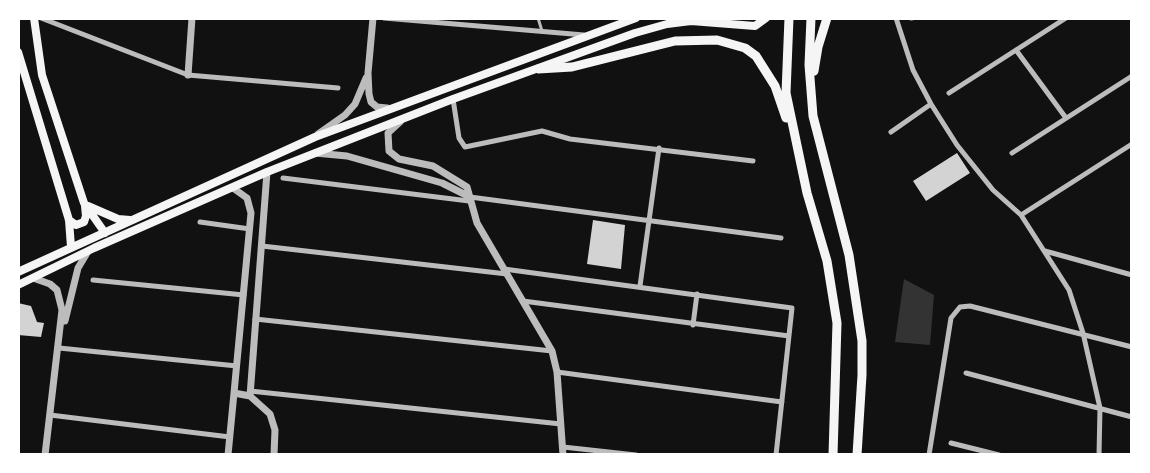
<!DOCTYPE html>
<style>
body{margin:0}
#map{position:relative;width:1150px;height:473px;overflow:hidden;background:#111;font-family:"Nunito Sans",sans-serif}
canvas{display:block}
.frame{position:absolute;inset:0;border:20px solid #fff;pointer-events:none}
</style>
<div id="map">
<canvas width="1150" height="473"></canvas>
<div class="frame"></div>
</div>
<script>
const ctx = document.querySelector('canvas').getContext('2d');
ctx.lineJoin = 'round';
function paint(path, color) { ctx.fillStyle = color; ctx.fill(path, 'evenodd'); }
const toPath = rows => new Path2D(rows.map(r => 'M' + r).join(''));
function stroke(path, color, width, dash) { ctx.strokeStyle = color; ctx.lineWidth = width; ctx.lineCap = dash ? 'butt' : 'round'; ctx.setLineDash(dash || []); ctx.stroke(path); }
const water = toPath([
 [904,279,934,295,930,345,895,342]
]);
const building = toPath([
 [957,153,970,173,926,201,913,181],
 [593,220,625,225,621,269,587,264],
 [18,303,31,306,37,322,44,323,41,337,18,335]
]);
const service = toPath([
 [538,18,542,31]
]);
const minor = toPath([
 [41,18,188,75,338,88],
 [384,18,584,35],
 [896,18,913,70,931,104,957,145,993,190,1021,215,1069,290,1083,333,1100,408,1099,455],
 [911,18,912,18],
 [1016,50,1066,118],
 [949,93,1066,18],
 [453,99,459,138,465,147,542,131,570,139,753,161],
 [891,132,931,104],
 [1012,153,1132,76],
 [283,178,469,201],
 [470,197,781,238],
 [1021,215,1132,144],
 [200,222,250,229],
 [262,246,507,274],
 [1045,251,1132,275],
 [504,269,792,308,776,455],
 [93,280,244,295],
 [640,286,659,148],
 [523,301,789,336],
 [255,319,552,351],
 [693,325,697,294],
 [59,348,237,366],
 [557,372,782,402],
 [966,373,1132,417],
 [250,391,561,424],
 [50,415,230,437],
 [951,443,999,455],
 [563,447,636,455],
 [929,455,951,318,960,307,970,306,1132,347]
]);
const tertiary = toPath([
 [373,18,368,73,369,94,371,102,377,107,387,108],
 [188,75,192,18],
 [400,122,388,133,389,151,399,159,433,166,467,187,477,223,552,351,557,372,563,455],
 [318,134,345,115,355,104,366,78],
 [315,153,347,156,442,183,470,197],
 [233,188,247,198,251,213,234,393],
 [33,278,50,284,57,290,62,310,45,455],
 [65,321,78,268,87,253],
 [250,396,267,172],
 [228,455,234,393,250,396,270,414,275,430,274,455]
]);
const secondary = toPath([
 [34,18,42,75,84,203,105,233],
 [18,52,69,220,71,247],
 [88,206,118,219,130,220],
 [69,220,76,225,84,222,86,216,85,206],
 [18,272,315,137,636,18],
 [18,285,94,248,267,172,453,99,635,33,667,24,691,21,755,26,766,18]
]);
const trunk = toPath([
 [789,18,786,93,807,193,827,261,837,323,833,455],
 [811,18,809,65,813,116,849,255,862,341,862,375,857,455],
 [538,69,572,67,675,41,717,40,745,48,756,56,775,86,786,118],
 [814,71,818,47,827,18]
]);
paint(water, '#333');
paint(building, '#d3d3d3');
stroke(service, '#bcbcbc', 3);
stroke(minor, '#bcbcbc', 5);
stroke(tertiary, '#bcbcbc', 7);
stroke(secondary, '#f5f5f5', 8);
stroke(trunk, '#f5f5f5', 9);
</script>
